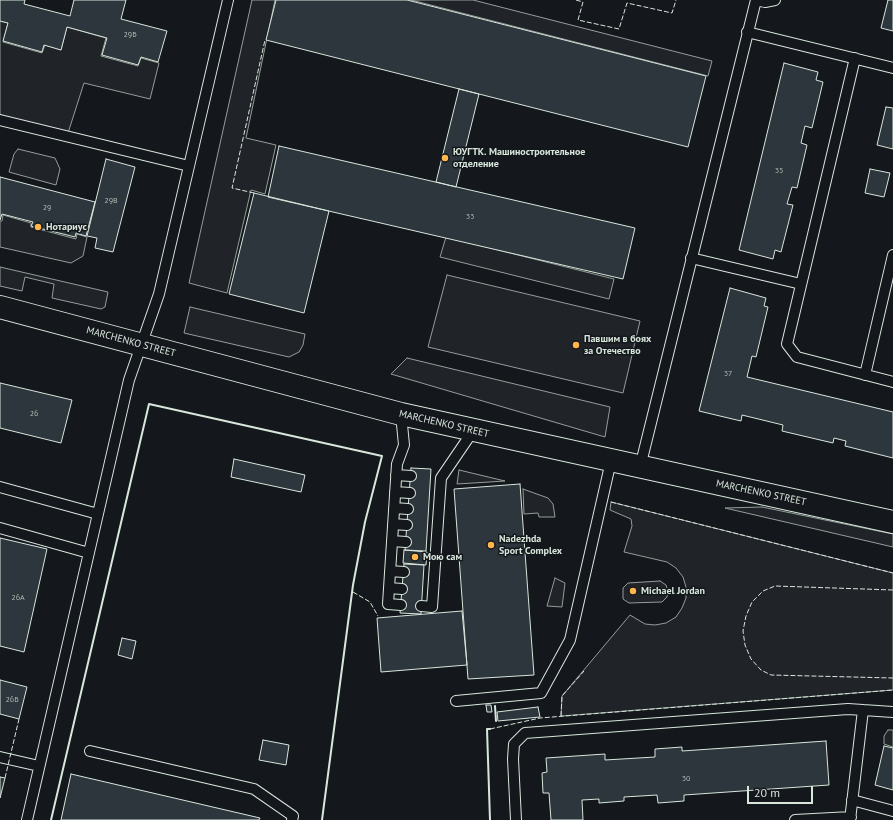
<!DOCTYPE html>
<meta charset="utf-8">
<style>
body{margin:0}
#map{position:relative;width:893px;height:820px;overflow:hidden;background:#14181c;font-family:"PT Sans",sans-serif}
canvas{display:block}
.scale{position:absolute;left:747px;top:786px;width:66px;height:18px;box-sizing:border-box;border:2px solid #d8e6dc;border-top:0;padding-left:5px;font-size:12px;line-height:14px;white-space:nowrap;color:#d8e6dc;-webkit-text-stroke:3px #14181c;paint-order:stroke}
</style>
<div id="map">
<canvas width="893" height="820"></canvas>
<div class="scale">20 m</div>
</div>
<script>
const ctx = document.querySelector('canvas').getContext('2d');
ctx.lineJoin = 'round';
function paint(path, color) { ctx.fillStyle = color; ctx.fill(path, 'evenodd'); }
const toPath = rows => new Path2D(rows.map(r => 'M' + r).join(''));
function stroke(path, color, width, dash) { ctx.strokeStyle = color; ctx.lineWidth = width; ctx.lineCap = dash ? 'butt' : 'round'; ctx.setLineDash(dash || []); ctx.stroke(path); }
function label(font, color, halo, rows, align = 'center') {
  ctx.font = font + ' "PT Sans",sans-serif'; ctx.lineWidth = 3; ctx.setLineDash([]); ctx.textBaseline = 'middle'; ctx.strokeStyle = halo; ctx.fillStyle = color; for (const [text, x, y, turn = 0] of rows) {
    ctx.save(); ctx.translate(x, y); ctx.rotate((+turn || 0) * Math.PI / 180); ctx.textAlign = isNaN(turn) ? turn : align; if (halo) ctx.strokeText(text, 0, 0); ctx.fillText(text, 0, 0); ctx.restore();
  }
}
const green = toPath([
 [252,0,275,0,246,138,276,145,265,194,251,190,227,293,189,283,252,0],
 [411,0,473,0,712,61,708,76,411,0],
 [0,21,8,23,3,42,42,53,45,45,61,50,67,27,106,38,101,56,138,66,141,58,159,63,150,99,84,83,68,133,0,115,0,21],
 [18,149,55,158,60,169,56,185,9,172,14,154,18,149],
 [3,215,31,223,31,227,76,239,77,234,87,237,83,256,71,263,0,247,0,221,2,221,3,215],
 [446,237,614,279,609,299,440,257,446,237],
 [0,267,108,292,105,307,101,309,52,298,54,284,25,277,22,291,0,286,0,267],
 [447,275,640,321,623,393,428,347,447,275],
 [190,307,305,334,303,345,299,352,289,357,184,333,190,307],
 [407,358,610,407,605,437,391,374,407,358],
 [459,470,505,481,457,484,459,470],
 [523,489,548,498,553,504,555,517,539,517,538,513,524,514,523,489],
 [611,502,893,573,893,690,561,716,562,696,630,615,645,624,655,625,666,623,676,617,682,608,686,598,686,587,683,577,676,568,667,562,624,552,632,526,631,519,610,510,611,502],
 [762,507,893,534,893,547,725,508,762,507],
 [555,578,565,583,562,607,547,606,555,578],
 [660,581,666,585,668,591,667,597,662,602,629,603,623,599,623,588,628,583,660,581],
 [888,730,893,730,893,747,884,744,884,736,888,730]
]);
const building = toPath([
 [0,0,25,0,24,4,70,16,74,0,126,0,121,19,167,31,158,62,141,57,138,65,102,55,107,38,67,27,61,50,44,45,42,52,3,41,8,23,0,21,0,0],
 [276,0,407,0,706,76,688,147,266,40,276,0],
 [888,0,893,0,893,31,881,28,888,0],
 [784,63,818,72,816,80,823,82,812,128,805,126,801,143,807,145,797,188,792,187,787,204,793,205,781,252,775,250,773,259,739,250,784,63],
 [459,89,479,94,456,187,436,182,459,89],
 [886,107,893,108,893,149,877,145,886,107],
 [279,146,635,228,623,279,268,197,279,146],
 [106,159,135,167,113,252,95,248,97,238,87,236,106,159],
 [870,169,890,173,884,197,865,193,870,169],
 [0,177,95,202,86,236,76,233,75,237,31,226,33,222,2,214,0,220,0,177],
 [254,193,329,211,304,313,229,294,254,193],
 [730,288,766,298,764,306,768,307,756,357,752,356,747,377,893,412,893,458,845,446,846,441,834,438,833,443,782,431,783,425,742,415,741,421,699,411,730,288],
 [0,383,72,400,61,443,0,428,0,383],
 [234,459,305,475,301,492,231,477,234,459],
 [411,468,431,469,426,551,405,550,411,468],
 [520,484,534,675,468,679,454,489,520,484],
 [0,538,47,549,24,652,0,646,0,538],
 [404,550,427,552,426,565,403,563,404,550],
 [404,564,424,565,421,614,400,613,404,564],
 [462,611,467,665,381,672,377,618,462,611],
 [122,638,136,641,132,659,118,655,122,638],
 [0,680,27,687,19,719,0,714,0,680],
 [486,705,491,705,492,712,487,712,486,705],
 [538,707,540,717,498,721,497,712,538,707],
 [263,740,289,745,286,765,259,760,263,740],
 [826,741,829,785,684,795,684,801,658,803,657,795,624,797,624,801,599,803,599,799,582,800,583,820,551,820,549,793,543,793,542,773,547,772,546,758,605,754,605,760,655,757,655,749,682,747,682,751,826,741],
 [884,746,893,748,893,790,875,785,884,746],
 [71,774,260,818,259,820,61,820,71,774],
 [0,777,5,778,0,798,0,777]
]);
const service = toPath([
 [747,32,893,68],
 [855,58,787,344,797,357,893,382],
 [0,120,189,166],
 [691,258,801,284],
 [865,375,893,255],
 [401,414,404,445,397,464,388,604,401,605],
 [640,467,756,0,765,2,775,0],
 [396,475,411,476],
 [0,487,98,514],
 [395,492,410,493],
 [394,508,408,509],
 [393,524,407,525],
 [0,528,89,553],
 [392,541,406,542],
 [390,571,404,572],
 [389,588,402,589],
 [421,606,432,607,441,478,473,431],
 [456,701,541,693,570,640,611,461],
 [90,751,254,789,293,816,292,820],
 [0,757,39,766],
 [852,800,893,811],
 [27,820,129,380,159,294,228,0],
 [516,820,513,759,514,744,525,733,848,709,893,712],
 [795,820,851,817],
 [850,820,863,710]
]);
const tertiary = toPath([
 [0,307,401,414,893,522]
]);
const fence = toPath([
 [576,0,583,2,578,20,619,29,627,3,672,13,676,0],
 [254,193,232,188,265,40],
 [611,502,893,573],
 [893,590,775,586,763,591,752,602,746,616,743,631,745,645,751,659,761,670,771,675,893,678],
 [353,592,370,602,378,616],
 [561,716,562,696,584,671],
 [490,729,540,718,893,690],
 [5,778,19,719]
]);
const wall = toPath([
 [495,706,496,721],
 [51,820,149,404,382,456,365,522,353,585,322,820],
 [490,820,487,729,490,729]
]);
const markers = [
 [445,158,4,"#ffb74d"],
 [38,227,4,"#ffb74d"],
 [576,345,4,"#ffb74d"],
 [491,545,4,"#ffb74d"],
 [415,557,4,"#ffb74d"],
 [633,591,4,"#ffb74d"]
];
const numberNames = [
 ["29Б",130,35],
 ["35",779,171],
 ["29В",111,201],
 ["29",47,208],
 ["33",470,217],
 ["37",728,374],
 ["26",34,414],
 ["26А",18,598],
 ["26Б",12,700],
 ["30",686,779]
];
const poiNames = [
 ["ЮУГТК. Машиностроительное",453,152],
 ["отделение",453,164],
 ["Нотариус",46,227],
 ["Павшим в боях",584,339],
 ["за Отечество",584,351],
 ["Nadezhda",499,539],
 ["Sport Complex",499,551],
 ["Мою сам",423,557],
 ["Michael Jordan",641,591]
];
const streetNames = [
 ["MARCHENKO STREET",131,342,15],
 ["MARCHENKO STREET",444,424,13],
 ["MARCHENKO STREET",761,493,12]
];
paint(green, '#202428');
stroke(green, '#939e99', 1);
paint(building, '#2c363c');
stroke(building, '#d8e6dc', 1);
stroke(service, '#d8e6dc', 12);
stroke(tertiary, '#d8e6dc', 24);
stroke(service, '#14181c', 10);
stroke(tertiary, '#14181c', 22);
stroke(fence, '#d8e6dc', 1, [5, 2]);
stroke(wall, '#d8e6dc', 2);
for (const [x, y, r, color] of markers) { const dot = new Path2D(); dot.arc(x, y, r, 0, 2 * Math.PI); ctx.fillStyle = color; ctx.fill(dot); stroke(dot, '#14181c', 1.5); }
label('8px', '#adbab4', null, numberNames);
label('bold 10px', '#d8e6dc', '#14181c', poiNames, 'left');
label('10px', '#d8e6dc', '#14181c', streetNames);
</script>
